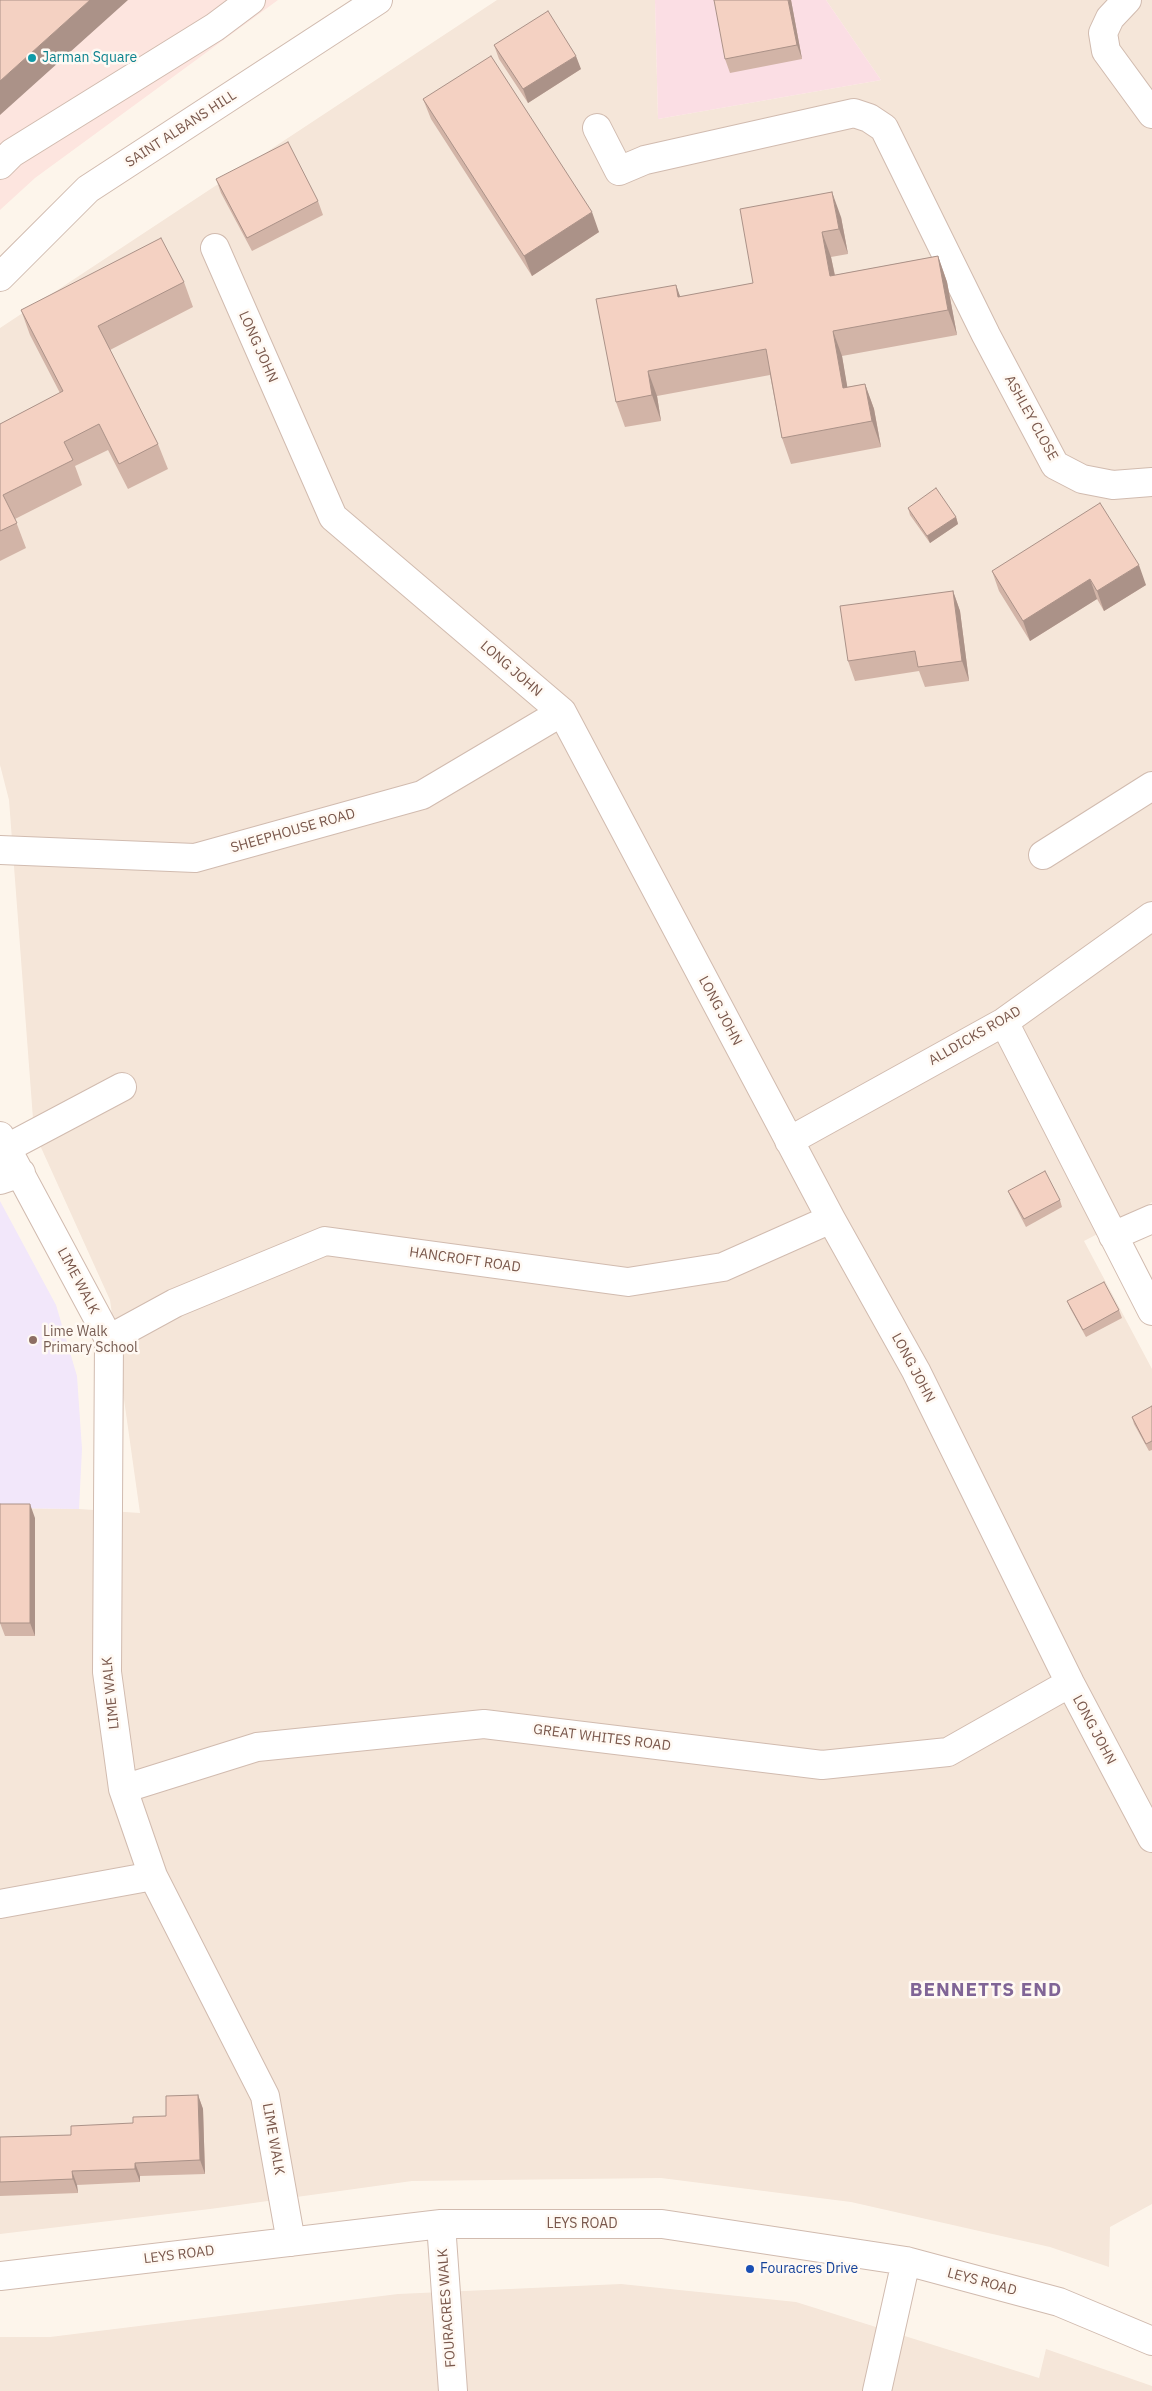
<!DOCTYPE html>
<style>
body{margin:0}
canvas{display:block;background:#fdf5eb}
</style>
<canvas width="1152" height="2391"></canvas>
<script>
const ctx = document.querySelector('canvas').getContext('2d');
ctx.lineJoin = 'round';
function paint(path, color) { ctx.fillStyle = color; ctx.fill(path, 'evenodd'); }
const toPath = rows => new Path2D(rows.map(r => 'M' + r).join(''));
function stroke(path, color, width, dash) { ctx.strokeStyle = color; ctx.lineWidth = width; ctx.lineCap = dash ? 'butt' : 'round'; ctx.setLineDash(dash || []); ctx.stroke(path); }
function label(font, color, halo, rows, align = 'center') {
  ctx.font = font + ' "IBM Plex Sans",sans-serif'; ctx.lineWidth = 5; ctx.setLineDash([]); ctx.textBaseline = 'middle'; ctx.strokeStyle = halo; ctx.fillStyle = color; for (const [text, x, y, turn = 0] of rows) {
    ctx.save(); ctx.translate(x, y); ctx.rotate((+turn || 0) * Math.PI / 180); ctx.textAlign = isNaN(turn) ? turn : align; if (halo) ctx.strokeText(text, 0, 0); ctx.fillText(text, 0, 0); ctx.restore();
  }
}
const residential = toPath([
 [497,0,655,0,658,119,881,80,826,0,1152,0,1152,1202,1134,1215,1084,1241,1152,1369,1152,2204,1110,2227,1109,2267,1050,2247,851,2202,661,2178,412,2181,210,2209,0,2234,0,1508,79,1509,140,1513,110,1300,34,1132,9,800,0,765,0,328],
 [621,2284,796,2302,1039,2378,1046,2349,1152,2386,1152,2391,0,2391,0,2337,50,2337,398,2294]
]);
const commercial = toPath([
 [0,0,278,0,35,178,0,210]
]);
const education = toPath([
 [0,1201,56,1305,77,1376,82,1449,79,1509,0,1508]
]);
const medical = toPath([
 [655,0,826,0,881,80,658,119]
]);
const minor = toPath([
 [1127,0,1110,18,1103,33,1106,51,1152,114],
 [597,128,619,171,645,160,854,113,869,118,884,128,986,335,1055,465,1082,479,1113,485,1152,482],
 [0,165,12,153,215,27,251,0],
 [215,248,333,517,562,712,831,1219,916,1371,1070,1683,1152,1838],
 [0,277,88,189,378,0],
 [0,850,195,858,422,795,562,712],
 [1043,855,1152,786],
 [1004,1022,1152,1311],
 [0,1136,109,1339,107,1672,123,1789,153,1876,265,2096,291,2242],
 [789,1141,1004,1022,1152,916],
 [7,1148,122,1087],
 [0,1180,21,1173],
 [1113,1236,1152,1219],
 [109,1339,175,1303,325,1241,628,1282,723,1267,831,1219],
 [123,1789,257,1747,484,1724,822,1765,948,1752,1070,1683],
 [0,1904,153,1876],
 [441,2224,453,2391],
 [0,2276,441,2224,662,2224,906,2261,1059,2302,1152,2341],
 [877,2391,906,2261]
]);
const wall = toPath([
 [791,0,802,59,730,73,725,59],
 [494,45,581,69,528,103,499,59],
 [423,99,599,232,532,276,431,119],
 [216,179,318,201,323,215,252,251,221,193],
 [841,217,848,254,831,257,835,275,938,256,947,282,957,335,842,356,847,387,865,384,874,409,881,447,791,464,782,438,770,375,657,396,661,421,625,427,616,402,676,285,680,297,753,283],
 [184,282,193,307,110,350,158,444,168,469,128,489,108,450,75,466,82,485,15,519,26,548,0,561,0,424,60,393,30,335,21,310],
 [908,508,956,517,958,524,930,543,910,515],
 [992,571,1146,585,1104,611,1097,599,1030,641,999,591],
 [953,591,960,611,969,681,925,687,919,671,855,681,848,661],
 [1008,1191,1060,1200,1062,1207,1026,1227,1011,1198],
 [1067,1301,1119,1310,1122,1318,1086,1337,1070,1308],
 [1152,1406,1152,1450,1149,1451,1134,1424,1132,1417],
 [35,1518,35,1636,5,1636,0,1623],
 [198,2095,203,2109,205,2174,140,2176,140,2182,77,2185,78,2193,0,2196,0,2137,71,2135,133,2123,166,2116]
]);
const shadedWall = toPath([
 [90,0,128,0,0,115,0,81],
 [788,0,791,0,802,59,797,45],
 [576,56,581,69,528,103,523,89],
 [832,192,841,217,848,254,839,229],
 [592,212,599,232,532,276,524,256],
 [822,232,831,257,840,301,830,276],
 [938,256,947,282,957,335,948,310],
 [676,285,685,310,678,297],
 [833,331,842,356,852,414,843,388],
 [648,371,657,396,661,421,652,395],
 [865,384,874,409,881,447,872,421],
 [956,517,958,524,930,543,927,536],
 [1139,565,1146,585,1104,611,1097,591],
 [1090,579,1097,599,1030,641,1023,621],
 [953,591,960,611,969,681,962,661],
 [30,1504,35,1518,35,1636,30,1623],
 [198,2095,203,2109,205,2174,200,2160],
 [135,2163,140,2176,140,2182,135,2169],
 [72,2171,77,2185,78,2193,73,2179]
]);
const building = toPath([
 [0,0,90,0,0,81,0,0],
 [714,0,788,0,797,45,725,59,714,0],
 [548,11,576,56,523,89,494,45,548,11],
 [491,56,592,212,524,256,423,99,491,56],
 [288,142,318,201,247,238,216,179,288,142],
 [832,192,839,229,822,232,830,276,938,256,948,310,833,331,843,388,865,384,872,421,782,438,766,349,648,371,652,395,616,402,596,299,676,285,678,297,753,283,740,209,832,192],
 [161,238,184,282,98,326,158,444,119,464,99,424,64,442,73,460,3,495,17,523,0,531,0,424,63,391,21,310,161,238],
 [936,488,956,517,927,536,908,508,936,488],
 [1100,503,1139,565,1097,591,1090,579,1023,621,992,571,1100,503],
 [953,591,962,661,918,667,915,651,848,661,840,606,953,591],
 [1045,1171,1060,1200,1024,1219,1008,1191,1045,1171],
 [1104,1282,1119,1310,1083,1330,1067,1301,1104,1282],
 [1152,1406,1152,1441,1146,1444,1132,1417,1152,1406],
 [0,1504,30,1504,30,1623,0,1623,0,1504],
 [198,2095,200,2160,135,2163,135,2169,72,2171,73,2179,0,2182,0,2137,71,2135,71,2126,133,2123,133,2117,166,2116,166,2096,198,2095]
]);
const markers = [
 [32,58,5,"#0f9aa8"],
 [33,1340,5,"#8d6e63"],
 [750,2269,5,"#1a4fb4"]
];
const cultureNames = [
 ["Jarman Square",42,58]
];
const streetNames = [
 ["SAINT ALBANS HILL",181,129,-33],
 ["LONG JOHN",258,347,66],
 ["ASHLEY CLOSE",1031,418,61],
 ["LONG JOHN",511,669,41],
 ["SHEEPHOUSE ROAD",293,831,-16],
 ["LONG JOHN",720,1011,62],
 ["ALLDICKS ROAD",975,1036,-30],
 ["HANCROFT ROAD",465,1260,8],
 ["LIME WALK",78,1281,62],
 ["LONG JOHN",913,1368,62],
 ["LIME WALK",111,1693,-96],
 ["LONG JOHN",1094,1730,62],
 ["GREAT WHITES ROAD",602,1738,7],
 ["LIME WALK",273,2139,80],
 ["LEYS ROAD",582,2224],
 ["LEYS ROAD",179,2255,-7],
 ["LEYS ROAD",982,2282,15],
 ["FOURACRES WALK",447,2308,-94]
];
const educationNames = [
 ["Lime Walk",43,1332],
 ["Primary School",43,1348]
];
const transitNames = [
 ["Fouracres Drive",760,2269]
];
const districtNames = [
 ["BENNETTS END",986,1991]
];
paint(residential, '#f5e6d9');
paint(commercial, '#fde5df');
paint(education, '#f2e7fa');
paint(medical, '#fbdee4');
stroke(minor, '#d1bbaf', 30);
stroke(minor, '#fff', 28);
paint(wall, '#d2b4a7');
paint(shadedWall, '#ab9288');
paint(building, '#f4d1c2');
stroke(building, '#ab9288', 1);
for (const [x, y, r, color] of markers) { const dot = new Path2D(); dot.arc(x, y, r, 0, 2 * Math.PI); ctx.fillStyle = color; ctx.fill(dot); stroke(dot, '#fff9f3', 2); }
label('14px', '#0d838f', '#fff9f3', cultureNames, 'left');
label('14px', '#7a584c', '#fff9f3', streetNames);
label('14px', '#785e54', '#fff9f3', educationNames, 'left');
label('14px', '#164399', '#fff9f3', transitNames, 'left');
ctx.letterSpacing = '1px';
label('bold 19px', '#806596', '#fff9f3', districtNames);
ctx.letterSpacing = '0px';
</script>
